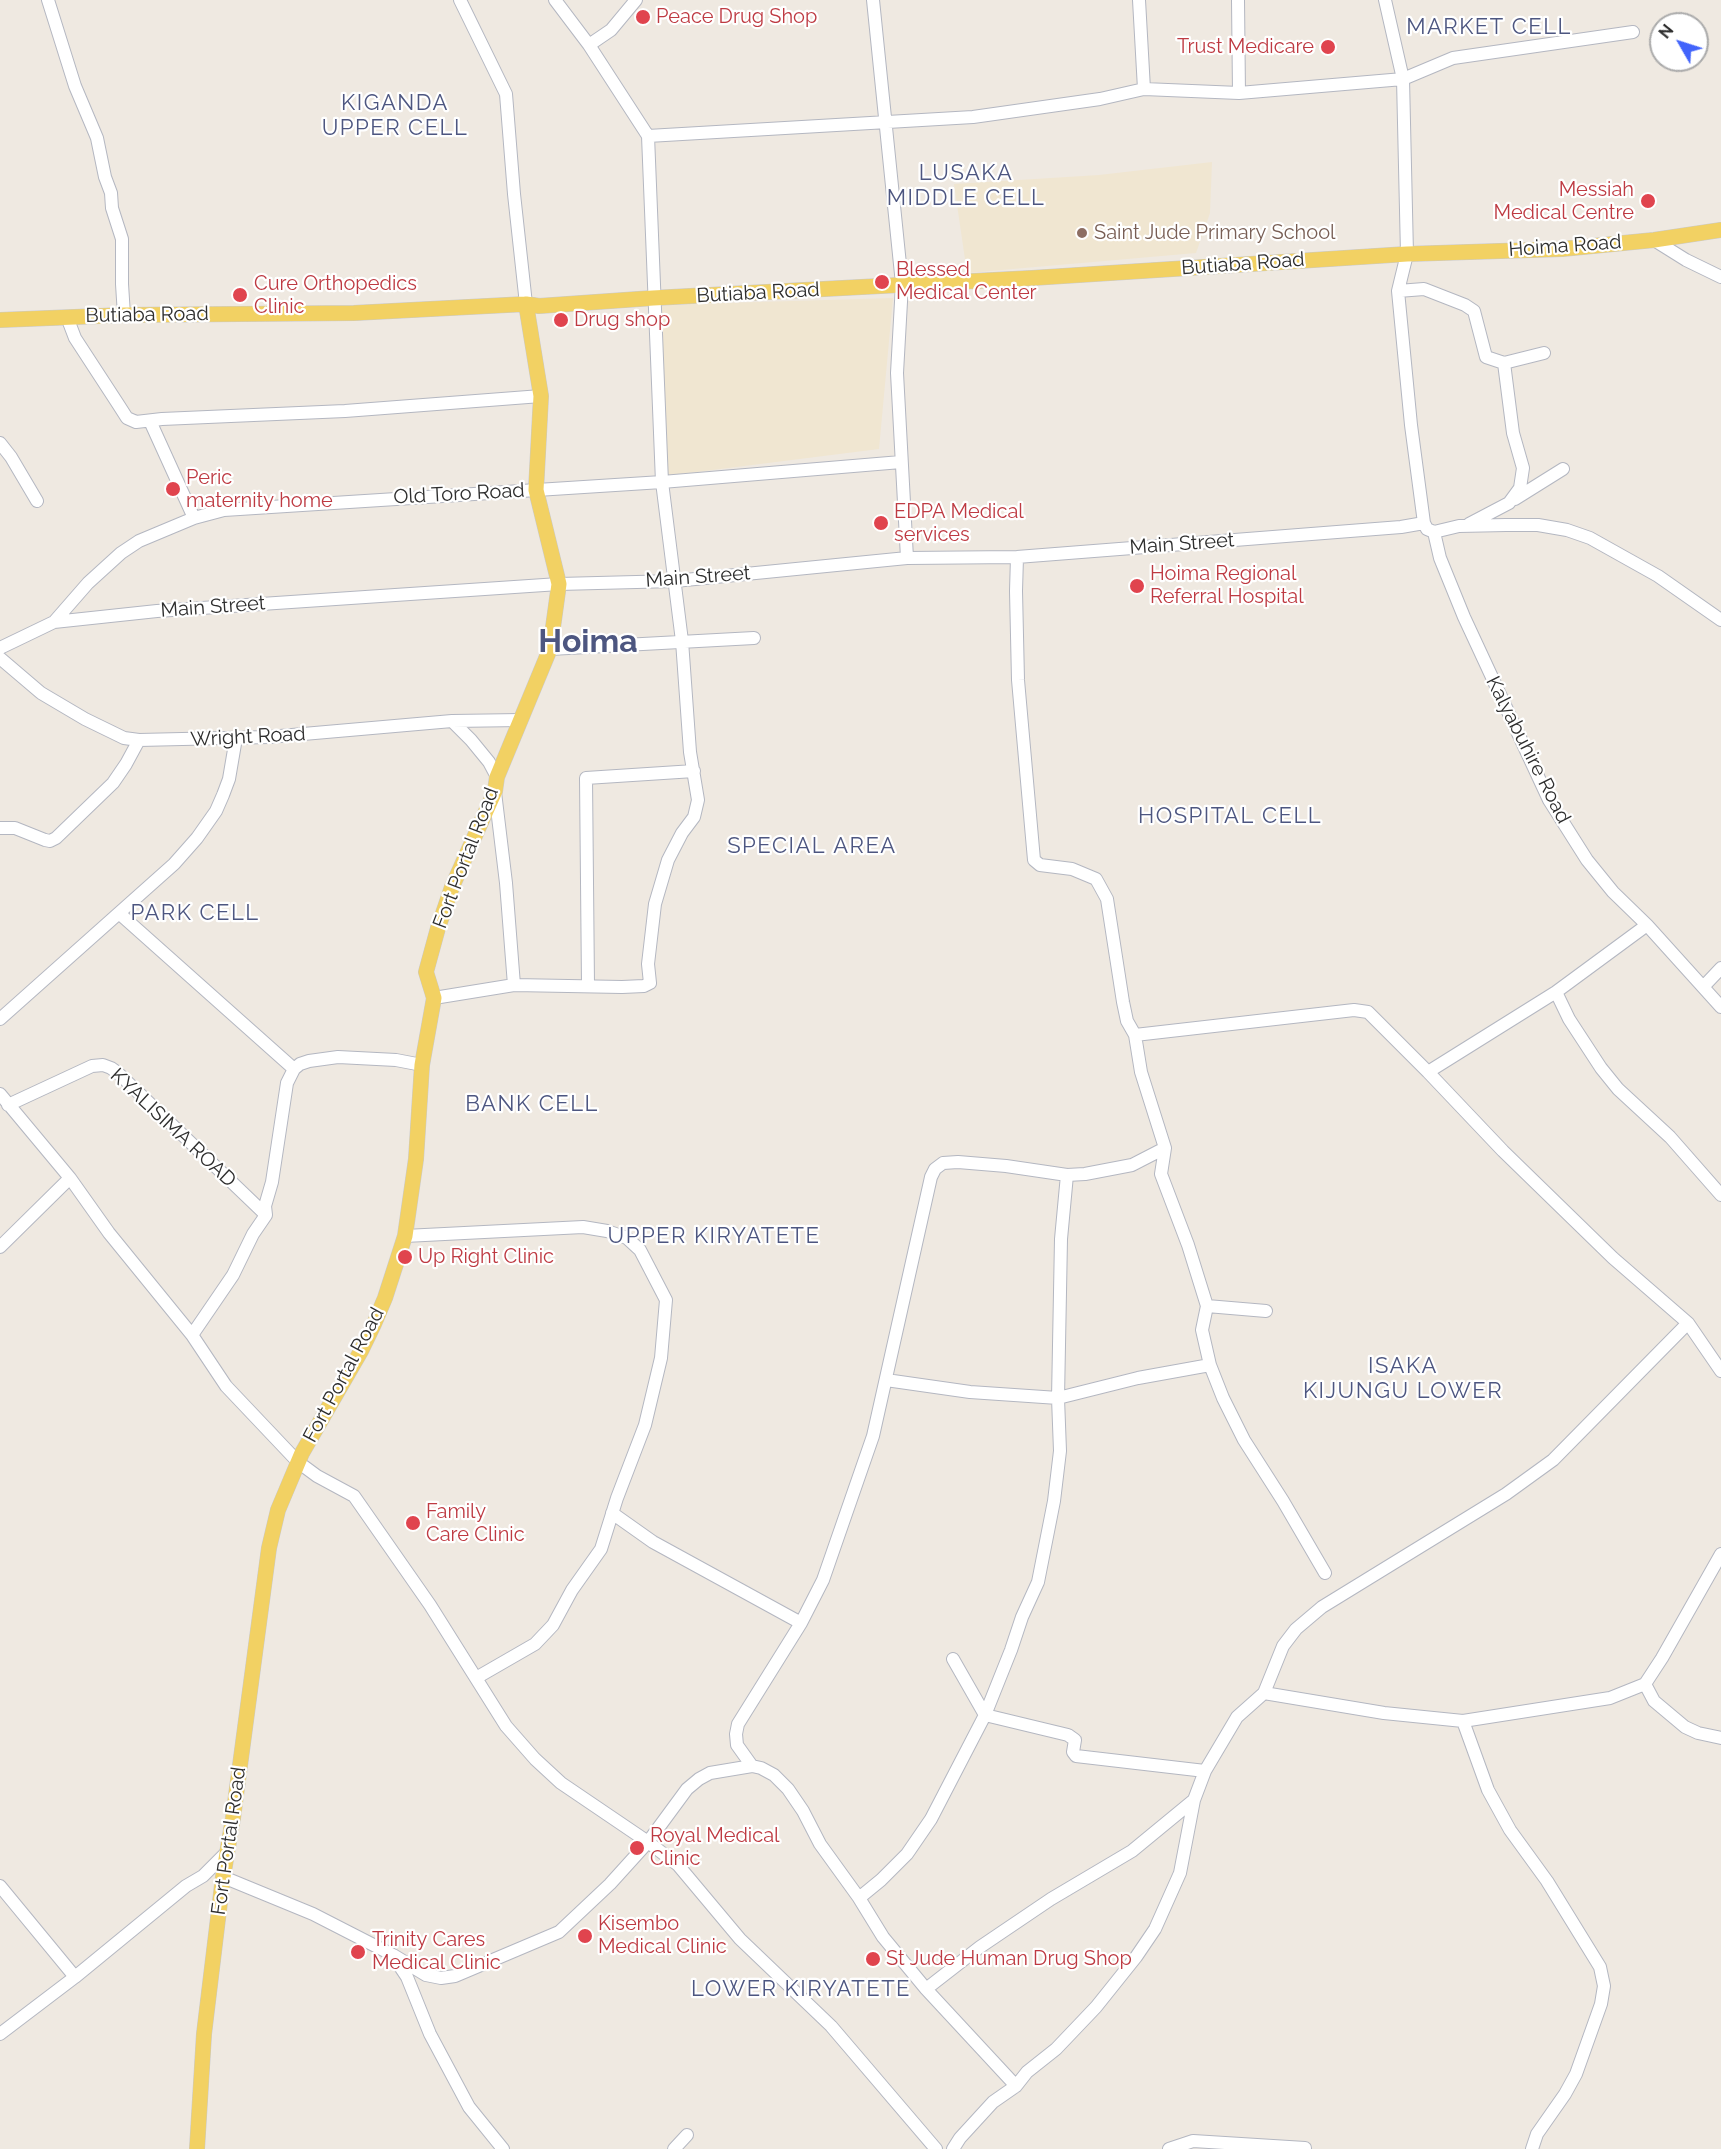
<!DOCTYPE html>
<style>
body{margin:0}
#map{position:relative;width:1721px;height:2149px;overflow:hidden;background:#efe9e1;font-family:Raleway,sans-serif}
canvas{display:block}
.north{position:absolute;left:1649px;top:12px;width:60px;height:60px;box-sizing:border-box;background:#fff;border:2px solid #ababab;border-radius:50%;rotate:309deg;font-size:16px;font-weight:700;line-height:24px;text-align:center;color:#2e2e2e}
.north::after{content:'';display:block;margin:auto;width:21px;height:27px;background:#4264fb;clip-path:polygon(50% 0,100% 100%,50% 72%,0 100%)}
</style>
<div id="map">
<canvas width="1721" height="2149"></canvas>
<div class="north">N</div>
</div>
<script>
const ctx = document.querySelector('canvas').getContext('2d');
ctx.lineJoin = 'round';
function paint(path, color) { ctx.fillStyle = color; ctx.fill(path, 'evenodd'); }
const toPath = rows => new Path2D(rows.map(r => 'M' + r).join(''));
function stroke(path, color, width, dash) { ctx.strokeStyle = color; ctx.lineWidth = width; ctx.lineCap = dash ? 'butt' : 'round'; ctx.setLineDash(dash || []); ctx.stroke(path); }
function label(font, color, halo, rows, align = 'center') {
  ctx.font = font + ' Raleway,sans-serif'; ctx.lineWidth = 4.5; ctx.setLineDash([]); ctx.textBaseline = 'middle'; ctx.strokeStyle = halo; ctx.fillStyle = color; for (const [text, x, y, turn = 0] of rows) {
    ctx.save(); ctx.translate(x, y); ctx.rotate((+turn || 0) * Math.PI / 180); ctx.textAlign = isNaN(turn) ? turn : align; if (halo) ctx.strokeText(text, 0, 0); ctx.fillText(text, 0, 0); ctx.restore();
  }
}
const education = toPath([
 [1212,162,1210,213,1196,253,967,273,954,184,1099,175],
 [893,298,879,449,665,476,657,305]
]);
const minor = toPath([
 [48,0,75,86,97,138,105,177,111,193,112,208,122,239,122,284,124,315],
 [460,0,506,94,514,194,526,304],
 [873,0,902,284,897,373,907,558],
 [1139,0,1144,89],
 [1238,0,1239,93],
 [589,45,611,30,636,0],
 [648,136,973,117,1100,99,1144,89,1239,93,1403,79,1453,58,1633,32],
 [1654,240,1686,260,1721,277],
 [1398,291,1424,289,1465,305,1474,311,1486,357,1504,363,1544,353],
 [67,317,75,338,118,404,127,418,136,422,162,419,345,411,541,396],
 [150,421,194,518],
 [0,443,11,457,37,501],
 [1515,499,1563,469],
 [1424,523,1427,529,1434,532,1440,558,1464,617,1549,800,1587,860,1613,892,1647,925,1721,1007],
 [1469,524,1509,503,1520,488,1523,468,1513,433,1504,363],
 [1434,532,1459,526,1506,525,1538,525,1567,530,1590,538,1658,576,1721,620],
 [1017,557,1016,591,1018,680,1034,860,1040,865,1072,869,1096,879,1107,899,1123,1002,1127,1021,1135,1035,1141,1072,1165,1148,1161,1174,1188,1245,1207,1306,1202,1330,1210,1365,1223,1398,1244,1440,1283,1501,1325,1573],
 [54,622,88,583,121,553,139,541,194,518,224,510,662,482,901,462],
 [0,648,54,622,157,611,559,584,675,581,907,558,1017,557,1401,527,1424,523,1411,425,1398,291,1407,254,1403,79,1385,0],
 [550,649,754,638],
 [0,658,41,693,85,719,124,738,139,740,269,737,452,721,521,720],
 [452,721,471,740,489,762,497,777],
 [495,792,506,883,514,985],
 [0,828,15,828,45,840,50,841,56,838,113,783,126,764,139,740],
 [120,914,294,1069],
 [588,985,586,778,694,771],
 [1704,986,1721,968],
 [1556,992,1569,1019,1601,1068,1618,1089,1670,1137,1721,1195],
 [434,998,514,985,622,987,644,986,650,983,648,964,655,904,668,860,682,833,694,817,698,800,690,752,682,641,662,482,648,136,589,45,555,0],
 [0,1019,174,864,197,838,216,811,223,795,229,779,236,738],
 [1135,1035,1354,1010,1368,1012,1428,1072,1503,1151,1613,1258,1688,1323,1721,1371],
 [1428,1072,1556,992,1647,925],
 [0,1094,70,1178,109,1233,192,1335,226,1386,298,1462,317,1476,354,1496,430,1605,506,1726,535,1759,561,1783,648,1842,678,1865,740,1939,831,2026,936,2149],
 [8,1105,92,1066,103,1065,111,1068,118,1073,266,1215],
 [405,1236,583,1227,607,1231,627,1238,640,1250,666,1300,661,1358,645,1425,617,1498,601,1549,572,1590,553,1625,535,1644,476,1678],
 [0,1247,70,1178],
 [1207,1306,1266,1311],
 [192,1335,233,1275,253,1234,266,1215,265,1206,272,1182,287,1083,294,1069,300,1064,309,1061,338,1057,396,1060,422,1065],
 [886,1380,970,1392,1058,1398,1138,1378,1210,1365],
 [612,1513,653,1542,801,1623],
 [953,1659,985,1715,1068,1735,1075,1740,1073,1752,1076,1756,1205,1771],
 [1645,1684,1654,1701,1685,1727,1698,1733,1721,1738],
 [1264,1693,1384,1713,1463,1721,1610,1698,1645,1684,1662,1658,1721,1554],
 [1463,1721,1488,1790,1510,1830,1547,1881,1600,1967,1604,1986,1601,2004,1576,2074,1565,2094,1537,2134,1532,2149],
 [752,1766,737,1745,736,1734,738,1724,801,1623,823,1580,873,1436,931,1177,935,1169,943,1163,958,1162,1006,1166,1067,1175,1085,1174,1132,1165,1165,1148],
 [223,1877,313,1914,393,1955,426,1975,441,1978,455,1976,559,1932,610,1884,648,1842,687,1789,699,1779,710,1773,752,1766,761,1768,774,1775,788,1789,803,1811,820,1844,859,1898,883,1937,926,1989,1016,2086],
 [0,1886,75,1977],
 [859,1898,881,1880,907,1854,931,1819,985,1715,1011,1650,1022,1617,1038,1582,1054,1501,1060,1451,1058,1398,1061,1239,1067,1175],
 [395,1959,407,1977,430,2034,469,2107,503,2149],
 [926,1989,980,1947,1051,1899,1132,1851,1194,1800],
 [0,2034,75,1977,186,1886,203,1876,227,1852],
 [674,2149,687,2135],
 [953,2149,960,2138,993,2102,1016,2086,1027,2072,1056,2049,1096,2007,1136,1957,1155,1929,1180,1873,1194,1800,1205,1771,1237,1717,1264,1693,1283,1646,1296,1629,1322,1607,1506,1494,1553,1460,1688,1323],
 [1169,2149,1193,2141,1305,2148]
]);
const major = toPath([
 [0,320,124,315,354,313,526,304,539,306,653,298,1032,278,1407,254,1562,249,1654,240,1721,230],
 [197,2149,204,2034,223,1877,233,1818,269,1548,278,1510,302,1453,361,1351,374,1324,385,1298,405,1236,416,1159,422,1065,434,998,426,972,438,928,452,887,495,791,497,777,550,649,559,584,536,490,541,396,526,304]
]);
const markers = [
 [643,17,8,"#e0444e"],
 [1328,47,8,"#e0444e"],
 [1648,201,8,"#e0444e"],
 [1082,233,6,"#8d6e63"],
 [882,282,8,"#e0444e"],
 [240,295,8,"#e0444e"],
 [561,320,8,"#e0444e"],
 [173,489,8,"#e0444e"],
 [881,523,8,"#e0444e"],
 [1137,586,8,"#e0444e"],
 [405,1257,8,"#e0444e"],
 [413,1523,8,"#e0444e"],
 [637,1848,8,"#e0444e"],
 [585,1936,8,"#e0444e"],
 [358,1952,8,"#e0444e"],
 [873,1959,8,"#e0444e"]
];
const healthNames = [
 ["Peace Drug Shop",656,17],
 ["Trust Medicare",1314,47,"right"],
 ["Messiah",1634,190,"right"],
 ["Medical Centre",1634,213,"right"],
 ["Blessed",896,270],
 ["Medical Center",896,293],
 ["Cure Orthopedics",254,284],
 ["Clinic",254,307],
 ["Drug shop",574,320],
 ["Peric",186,478],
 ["maternity home",186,501],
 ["EDPA Medical",894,512],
 ["services",894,535],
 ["Hoima Regional",1150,574],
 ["Referral Hospital",1150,597],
 ["Up Right Clinic",418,1257],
 ["Family",426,1512],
 ["Care Clinic",426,1535],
 ["Royal Medical",650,1836],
 ["Clinic",650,1859],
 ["Kisembo",598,1924],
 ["Medical Clinic",598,1947],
 ["Trinity Cares",372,1940],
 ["Medical Clinic",372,1963],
 ["St Jude Human Drug Shop",886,1959]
];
const educationNames = [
 ["Saint Jude Primary School",1094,233]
];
const streetNames = [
 ["Hoima Road",1565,246,-4],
 ["Butiaba Road",1243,264,-4],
 ["Butiaba Road",758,293,-3],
 ["Butiaba Road",147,315,-1],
 ["Old Toro Road",459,494,-3],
 ["Main Street",1182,544,-4],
 ["Main Street",698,577,-4],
 ["Main Street",213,607,-4],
 ["Wright Road",248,737,-3],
 ["Kalyabuhire Road",1528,750,63],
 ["Fort Portal Road",466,858,-69],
 ["KYALISIMA ROAD",173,1128,43],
 ["Fort Portal Road",344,1375,-62],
 ["Fort Portal Road",229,1841,-82]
];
const quarterNames = [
 ["MARKET CELL",1489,27],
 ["KIGANDA",395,103],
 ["UPPER CELL",395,128],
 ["LUSAKA",966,173],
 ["MIDDLE CELL",966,198],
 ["HOSPITAL CELL",1230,816],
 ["SPECIAL AREA",812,846],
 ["PARK CELL",195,913],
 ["BANK CELL",532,1104],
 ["UPPER KIRYATETE",714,1236],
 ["ISAKA",1403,1366],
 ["KIJUNGU LOWER",1403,1391],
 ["LOWER KIRYATETE",801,1989]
];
const townNames = [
 ["Hoima",588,642]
];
paint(education, '#f0e6d1');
stroke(minor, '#b4b7c1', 14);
stroke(major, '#c9c9c9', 16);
stroke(minor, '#fff', 12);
stroke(major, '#f2d163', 15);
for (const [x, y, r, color] of markers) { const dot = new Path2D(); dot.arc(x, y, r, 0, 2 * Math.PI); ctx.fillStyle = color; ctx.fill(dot); stroke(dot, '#fff', 2); }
label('20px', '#be3a42', '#fff', healthNames, 'left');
label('20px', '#785e54', '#fff', educationNames, 'left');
label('20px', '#2e2e2e', '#fff', streetNames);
ctx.letterSpacing = '1.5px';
label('22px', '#4d5680', '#fff', quarterNames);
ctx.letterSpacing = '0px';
label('bold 32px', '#4d5680', '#fff', townNames);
</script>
